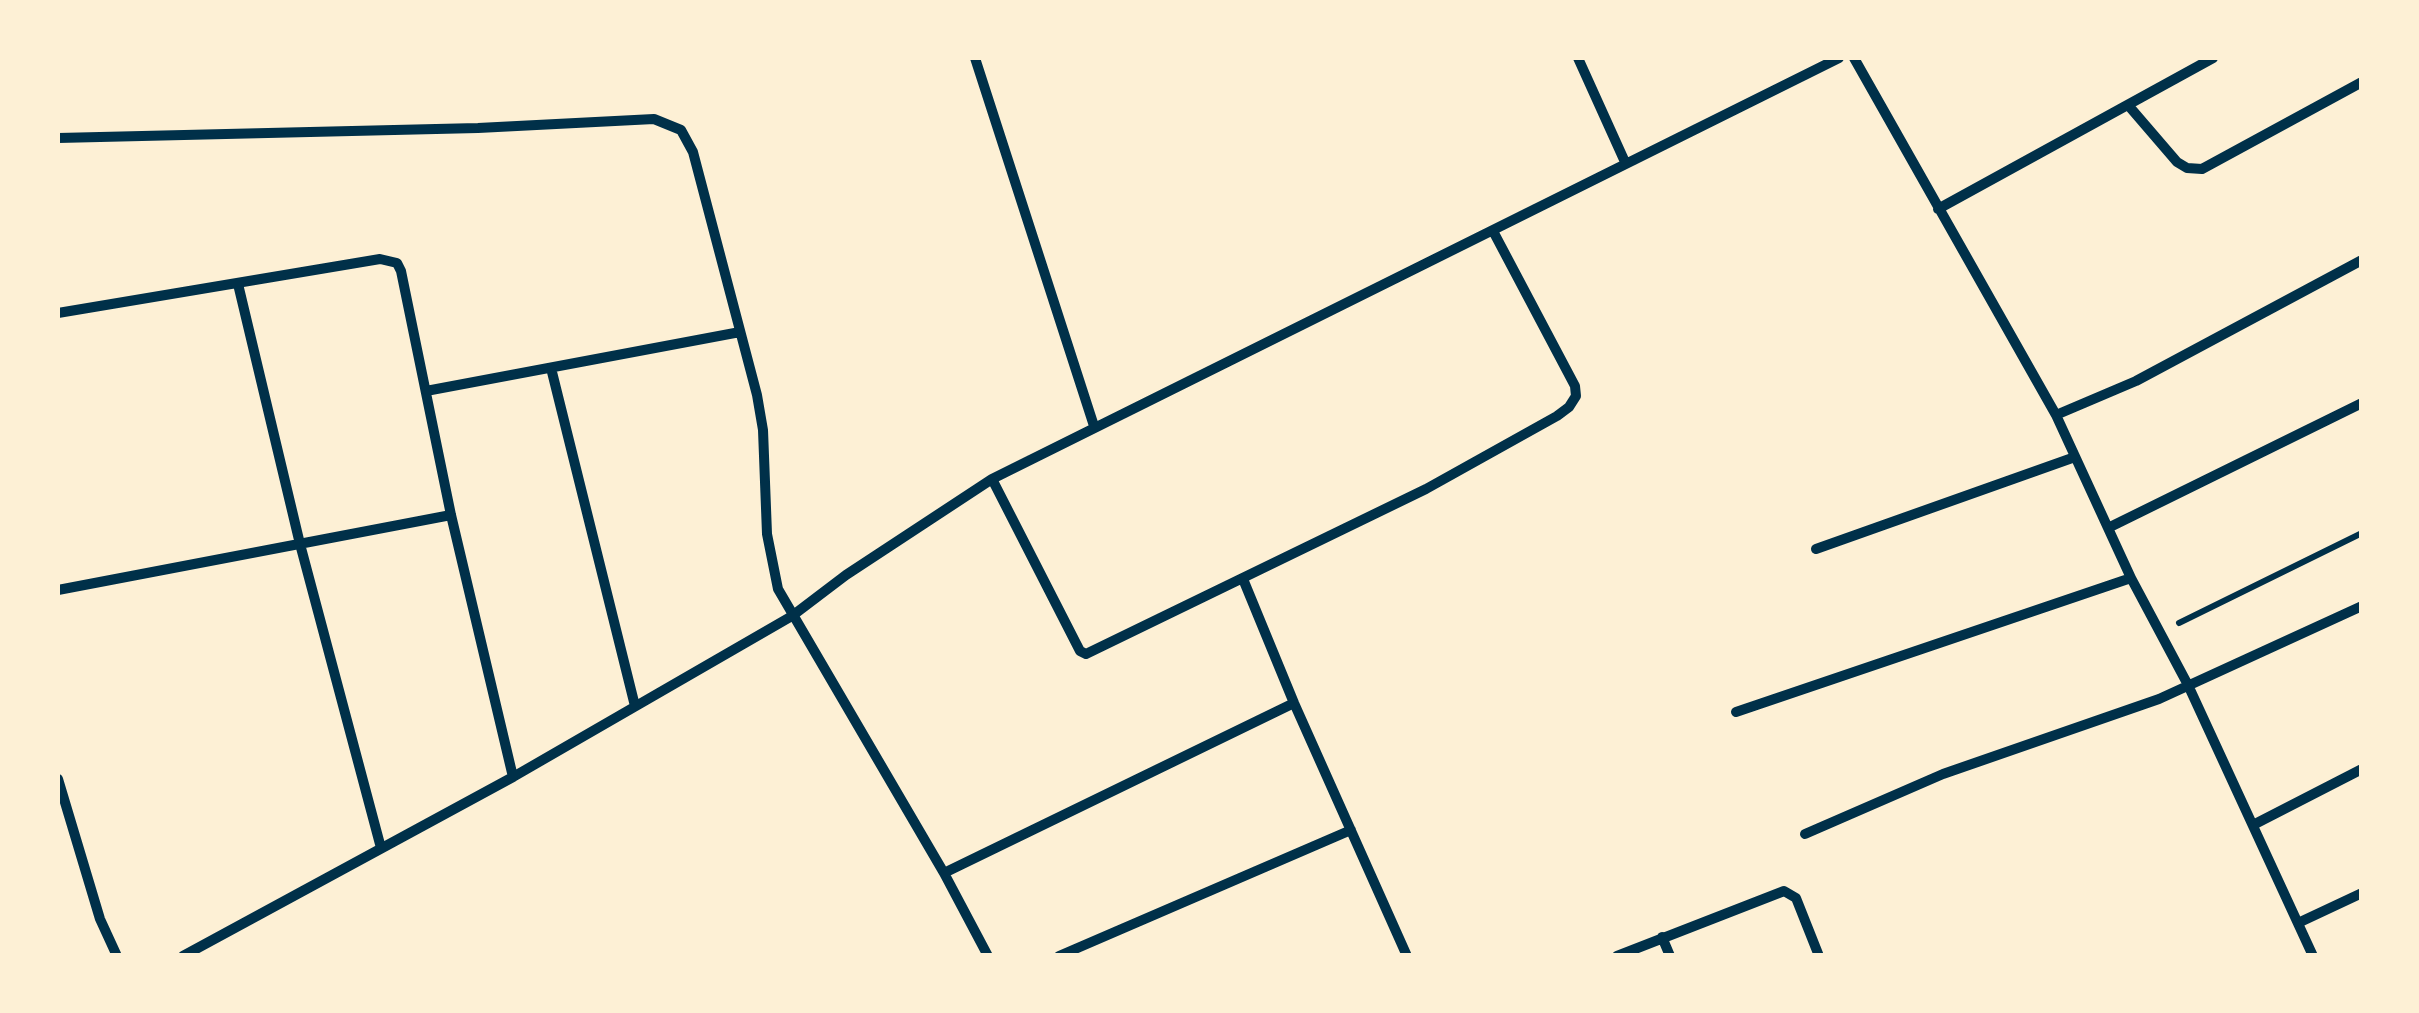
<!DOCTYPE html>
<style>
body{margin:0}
#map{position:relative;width:2419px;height:1013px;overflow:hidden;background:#fdf0d5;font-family:Raleway,sans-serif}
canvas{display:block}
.frame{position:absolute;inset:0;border:60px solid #fdf0d5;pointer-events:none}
</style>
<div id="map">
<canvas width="2419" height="1013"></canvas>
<div class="frame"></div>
</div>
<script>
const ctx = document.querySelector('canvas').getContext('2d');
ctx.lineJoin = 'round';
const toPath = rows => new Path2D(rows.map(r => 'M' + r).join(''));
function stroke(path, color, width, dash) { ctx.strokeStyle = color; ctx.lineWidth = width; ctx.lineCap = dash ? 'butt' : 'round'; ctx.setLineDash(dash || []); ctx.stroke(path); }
const path = toPath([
 [2179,623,2362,533]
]);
const minor = toPath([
 [975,58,1094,426],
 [1578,58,1625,162],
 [1854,58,2056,415,2131,578,2188,685,2313,956],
 [2128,105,2177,162,2187,168,2202,169,2362,82],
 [58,138,478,128,654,119,681,130,693,152,757,395,763,430,767,534,778,589,944,873],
 [1938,209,2213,58],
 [238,284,300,544,381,848],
 [58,313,380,259,397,263,401,271,451,515,513,777],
 [551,368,635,706],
 [426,391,740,332],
 [2056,415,2136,381,2362,260],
 [992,479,1080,651,1086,654,1426,489,1557,416,1569,407,1576,396,1575,386,1493,231],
 [2110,527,2362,403],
 [1816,549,2075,457],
 [1243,579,1294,703,1407,956],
 [58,590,451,515],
 [1736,712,2131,578],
 [58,779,100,919,117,956],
 [2253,825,2362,769],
 [1805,834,1943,774,2159,699,2362,606],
 [2298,923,2362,893],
 [1662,937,1670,956],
 [183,956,513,777,792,616,846,575,992,479,1839,58],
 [988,956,944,873,1294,703],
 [1059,956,1351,830],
 [1617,956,1784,891,1796,898,1819,956]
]);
stroke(path, '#003049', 6);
stroke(minor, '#003049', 10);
</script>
